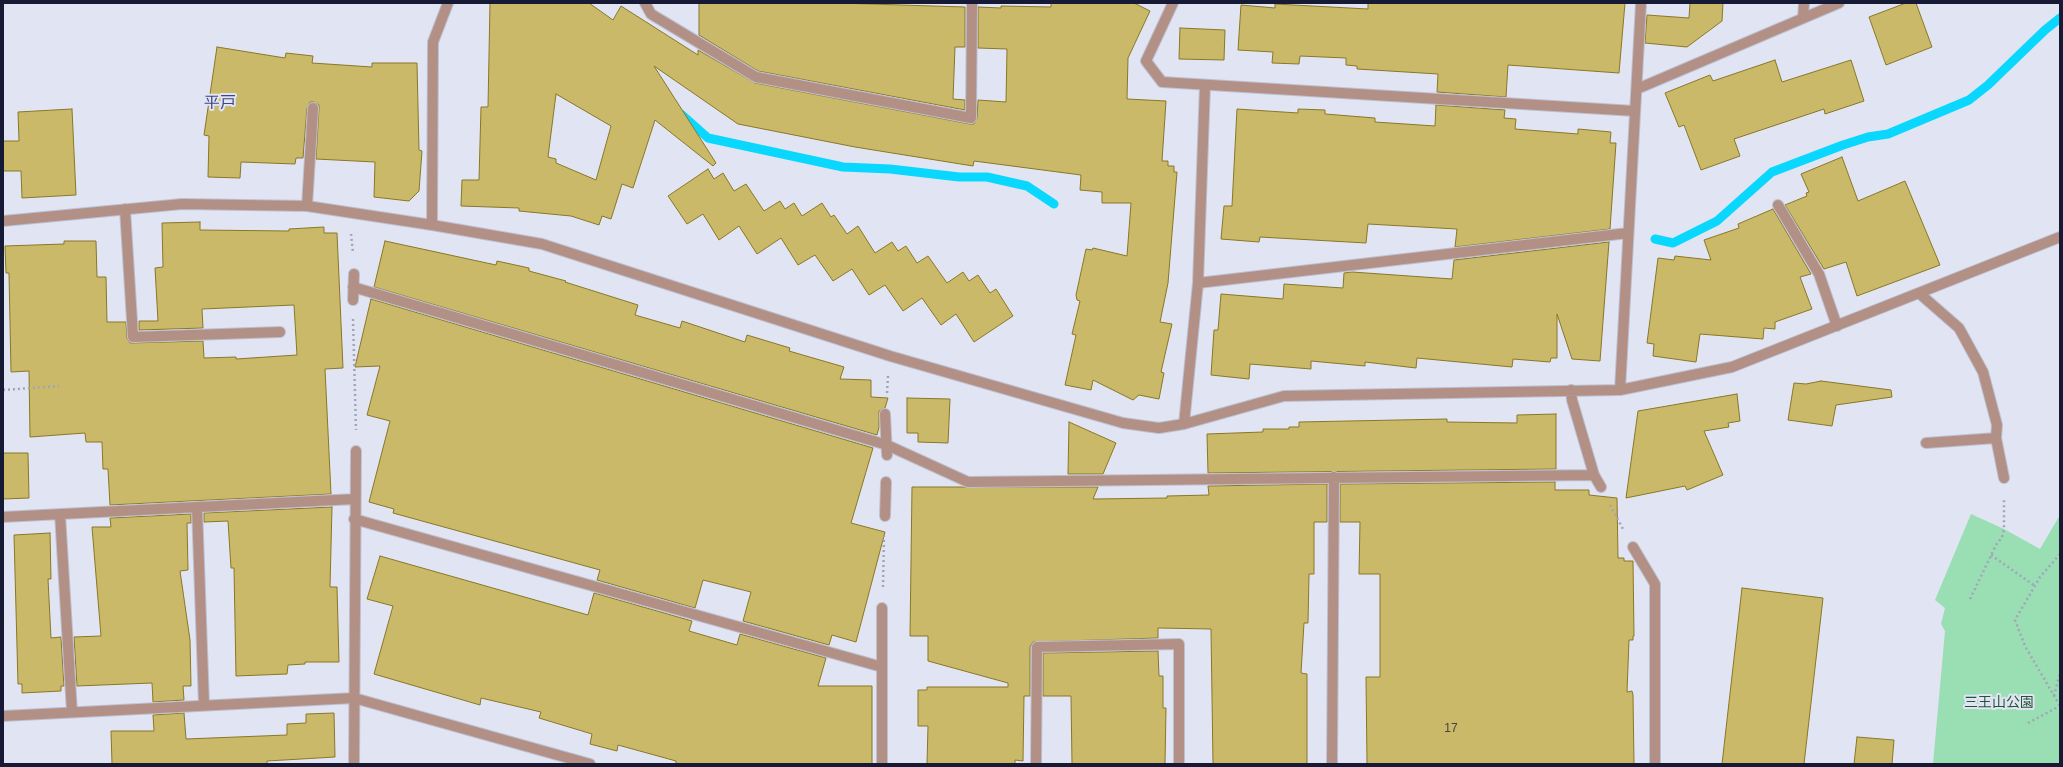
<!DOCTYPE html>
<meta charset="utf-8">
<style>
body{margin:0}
#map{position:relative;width:2063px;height:767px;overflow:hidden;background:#e1e4f3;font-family:Helvetica,sans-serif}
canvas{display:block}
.frame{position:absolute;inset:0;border:4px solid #171a34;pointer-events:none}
</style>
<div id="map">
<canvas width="2063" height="767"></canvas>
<div class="frame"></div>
</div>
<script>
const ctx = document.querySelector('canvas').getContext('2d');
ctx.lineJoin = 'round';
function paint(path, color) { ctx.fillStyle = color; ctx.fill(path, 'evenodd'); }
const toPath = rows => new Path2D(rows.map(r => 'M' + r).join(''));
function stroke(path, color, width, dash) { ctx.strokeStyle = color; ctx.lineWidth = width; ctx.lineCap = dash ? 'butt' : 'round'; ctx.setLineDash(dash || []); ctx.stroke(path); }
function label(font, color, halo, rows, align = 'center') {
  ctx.font = font + ' Helvetica,"Noto Sans JP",sans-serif'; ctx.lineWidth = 4; ctx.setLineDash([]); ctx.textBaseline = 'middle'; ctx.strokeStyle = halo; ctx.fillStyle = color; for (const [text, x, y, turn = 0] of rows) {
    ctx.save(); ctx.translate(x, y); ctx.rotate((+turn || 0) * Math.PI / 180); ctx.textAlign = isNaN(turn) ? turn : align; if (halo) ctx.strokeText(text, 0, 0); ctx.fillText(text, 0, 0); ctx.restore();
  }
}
const green = toPath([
 [1971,514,2004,529,2040,549,2060,515,2060,764,1933,764,1945,631,1941,624,1945,608,1935,600]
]);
const stream = toPath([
 [681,114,708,138,843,167,890,169,959,177,987,177,1027,186,1054,204],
 [1655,239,1673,243,1717,221,1772,172,1843,145,1868,137,1888,134,1969,100,1988,85,2045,30,2060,18]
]);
const building = toPath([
 [490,3,589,3,613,20,621,6,698,55,698,50,755,83,970,124,974,124,977,118,978,100,1006,102,1007,49,978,48,978,7,1001,8,1001,6,1051,7,1051,3,1134,3,1150,11,1128,58,1127,99,1166,101,1162,161,1168,161,1168,166,1174,166,1174,172,1177,172,1168,283,1160,322,1172,324,1161,372,1164,373,1159,399,1139,395,1133,400,1093,380,1091,390,1065,385,1076,335,1072,334,1080,301,1077,300,1076,295,1086,249,1092,250,1093,248,1127,256,1131,203,1102,203,1102,192,1080,190,1081,175,974,161,973,166,855,147,738,124,654,66,716,163,713,166,655,120,633,188,622,184,611,219,602,216,599,225,571,216,519,211,519,208,461,206,462,180,479,180,481,107,488,107,490,3],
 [556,94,611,126,596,180,556,163,556,159,548,157,556,94],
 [699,3,838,3,965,7,965,47,955,47,953,99,965,100,965,110,758,71,699,35,699,3],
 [1368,3,1625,3,1619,73,1508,65,1506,97,1437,92,1438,74,1357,69,1357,66,1346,65,1346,58,1300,56,1299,64,1272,63,1273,52,1238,50,1241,5,1275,8,1275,4,1368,9,1368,3],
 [1690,3,1723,3,1722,21,1687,47,1645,43,1647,15,1689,18,1690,3],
 [1906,3,1916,3,1932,47,1886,65,1869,17,1906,3],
 [1180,28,1225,30,1224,60,1179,59,1180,28],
 [217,47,285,58,286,53,313,56,312,63,372,67,372,63,417,63,419,150,422,151,419,191,409,201,374,197,375,162,316,159,319,108,319,105,314,102,310,102,307,108,303,158,296,158,295,164,241,162,240,178,208,177,209,136,204,135,217,47],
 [1775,60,1782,82,1851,60,1864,101,1825,114,1824,109,1734,139,1740,156,1701,170,1684,125,1679,127,1665,93,1710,75,1713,81,1775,60],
 [1436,105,1505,110,1504,118,1516,119,1515,129,1578,134,1578,129,1611,132,1610,143,1616,143,1610,229,1455,247,1457,229,1368,224,1366,243,1260,237,1259,242,1221,239,1224,206,1232,206,1237,109,1298,113,1298,109,1325,110,1325,114,1375,118,1375,122,1435,126,1436,105],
 [72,109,76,195,22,198,21,171,3,171,3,141,19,141,18,112,72,109],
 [1842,157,1858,201,1905,181,1940,265,1857,296,1846,262,1824,269,1785,205,1807,196,1806,193,1809,192,1801,174,1842,157],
 [708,169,714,179,723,173,734,191,746,184,764,211,780,201,785,209,794,203,802,216,822,203,831,217,834,215,847,234,858,226,875,253,892,242,898,251,906,246,917,263,928,256,947,283,963,272,969,281,978,275,990,293,996,289,1013,316,974,342,956,314,941,325,922,298,903,311,885,285,869,295,852,269,833,281,815,255,798,265,781,238,757,254,739,226,719,240,703,214,687,224,668,196,708,169],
 [1773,209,1811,274,1800,277,1812,309,1775,322,1775,329,1764,328,1763,339,1700,334,1696,362,1653,356,1654,344,1647,343,1658,258,1674,260,1675,256,1711,260,1704,240,1739,228,1738,224,1773,209],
 [200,222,200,230,289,231,289,229,324,227,324,233,337,233,343,368,325,369,331,494,110,505,108,469,103,469,102,442,86,442,85,433,30,437,29,371,11,372,9,273,6,273,5,246,64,244,64,241,96,241,97,277,106,277,107,322,126,322,127,338,130,343,203,341,204,358,236,357,236,359,297,355,294,305,202,309,203,328,139,330,139,321,158,321,155,268,163,267,162,223,200,222],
 [385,241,496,265,497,261,529,268,529,271,566,281,565,282,638,305,635,315,680,328,682,321,745,342,747,335,790,348,789,351,844,367,840,379,871,380,871,397,888,398,885,408,879,411,879,427,877,435,374,287,385,241],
 [1609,242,1600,361,1572,359,1557,314,1557,358,1551,358,1550,362,1513,359,1512,367,1417,358,1416,368,1365,362,1365,366,1311,361,1311,369,1250,364,1249,379,1211,375,1214,330,1218,330,1221,294,1283,299,1284,284,1343,288,1344,273,1352,272,1452,279,1454,260,1609,242],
 [371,299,873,448,851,523,885,532,856,642,832,635,829,645,743,621,751,592,703,580,695,608,597,580,600,570,393,513,394,509,369,502,390,421,367,415,380,366,355,367,371,299],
 [1821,381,1891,390,1892,397,1836,405,1832,426,1788,420,1794,383,1806,384,1821,381],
 [1737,394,1740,421,1728,423,1729,427,1704,431,1723,475,1687,490,1685,486,1626,498,1638,411,1737,394],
 [907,398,950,399,948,443,918,442,918,433,907,433,907,398],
 [1556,414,1556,469,1208,473,1207,434,1263,432,1263,429,1289,429,1289,427,1299,427,1299,422,1447,419,1447,422,1517,423,1517,415,1556,414],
 [1069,422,1116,443,1103,474,1068,474,1069,422],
 [3,453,28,453,29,498,3,499,3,453],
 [1555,482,1555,490,1589,490,1589,495,1617,498,1618,558,1624,558,1624,561,1633,561,1634,636,1633,636,1633,640,1629,640,1627,692,1632,691,1633,695,1634,764,1367,764,1366,677,1380,677,1380,574,1359,574,1360,522,1340,522,1340,484,1555,482],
 [1327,484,1327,522,1314,522,1314,574,1309,574,1308,623,1304,623,1301,673,1307,674,1307,764,1213,764,1211,629,1158,628,1158,638,1033,642,1030,647,1030,696,1024,696,1023,761,1015,760,1015,764,927,764,928,726,918,726,918,690,927,690,927,687,1008,687,1008,683,928,661,928,636,910,636,912,487,1098,487,1093,499,1167,498,1167,496,1209,495,1208,486,1327,484],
 [332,507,330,587,337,587,339,662,305,662,305,664,288,665,287,674,236,676,234,568,231,568,228,521,204,522,204,513,332,507],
 [191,514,191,523,187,523,188,570,180,571,190,640,191,686,183,686,184,700,153,702,152,683,77,686,74,637,101,636,92,527,111,527,110,518,191,514],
 [50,533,51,579,48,579,51,638,61,637,64,686,61,686,61,691,22,693,22,684,18,684,14,535,50,533],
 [380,556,588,615,594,593,692,621,689,631,737,645,740,634,826,658,818,686,872,686,872,764,676,764,676,761,618,745,617,751,590,744,592,734,539,718,541,712,481,698,480,705,374,674,393,606,367,599,380,556],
 [1742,588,1823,598,1804,764,1722,764,1742,588],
 [1158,651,1159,676,1163,676,1163,708,1166,708,1165,764,1072,764,1071,696,1043,696,1043,653,1158,651],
 [184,713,186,739,287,735,287,724,306,723,306,714,334,713,335,757,267,761,267,764,112,764,111,731,154,731,153,715,184,713],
 [1857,737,1894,740,1892,764,1854,764,1857,737]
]);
const path = toPath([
 [351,234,353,253],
 [353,319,356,430],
 [3,390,59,386],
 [887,393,888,376],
 [1610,505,1623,529],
 [2060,554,2040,577,2015,620,2025,646,2060,706],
 [1991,555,2035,586],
 [883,587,884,536],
 [1970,599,1996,545,2002,537,2004,529,2004,498],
 [2054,696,2060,673],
 [2028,723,2060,706]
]);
const minor = toPath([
 [645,3,651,14,756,77,971,118,972,3],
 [1173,3,1146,61,1162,82,1635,111],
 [1803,18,1804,3],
 [1637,89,1839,3],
 [1778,205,1819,274,1837,326],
 [307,206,313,108],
 [125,209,133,337,280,332],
 [3,221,182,204,307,206,432,225,542,244,890,356,1123,423,1159,428,1184,424,1284,396,1620,390,1732,367,2060,237],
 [432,225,433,42,448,3],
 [1198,283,1628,233],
 [353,287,887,445,968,482,1594,475],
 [1920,294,1959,328,1983,372,1997,425,1996,438,2004,478],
 [353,300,354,274],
 [1571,390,1572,400,1594,475,1601,487],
 [1620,390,1641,3],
 [885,414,887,455],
 [1184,424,1198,283,1205,85],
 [1926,443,1996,438],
 [197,507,204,705],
 [60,514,72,712],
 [885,516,886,482],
 [3,517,355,499],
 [354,519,882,667],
 [1633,547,1655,584,1655,764],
 [882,608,882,764],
 [3,716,354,698,590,764],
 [354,764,356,451],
 [1036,764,1037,647,1179,644,1179,764],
 [1332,764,1334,477]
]);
const numberNames = [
 ["17",1451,729]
];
const parkNames = [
 ["三王山公園",1999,703]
];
const quarterNames = [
 ["平戸",220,104]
];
paint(green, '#9adeb4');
stroke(stream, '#0ad7fd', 9);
paint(building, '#cbb96a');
stroke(building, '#897725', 1);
stroke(minor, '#bdc0d1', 12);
stroke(path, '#a2a5b7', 2.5, [2, 3]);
stroke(minor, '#b39085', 10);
label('12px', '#444242', null, numberNames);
label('14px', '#245339', '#e1e4f3', parkNames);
label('16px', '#3f4583', '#e1e4f3', quarterNames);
</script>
